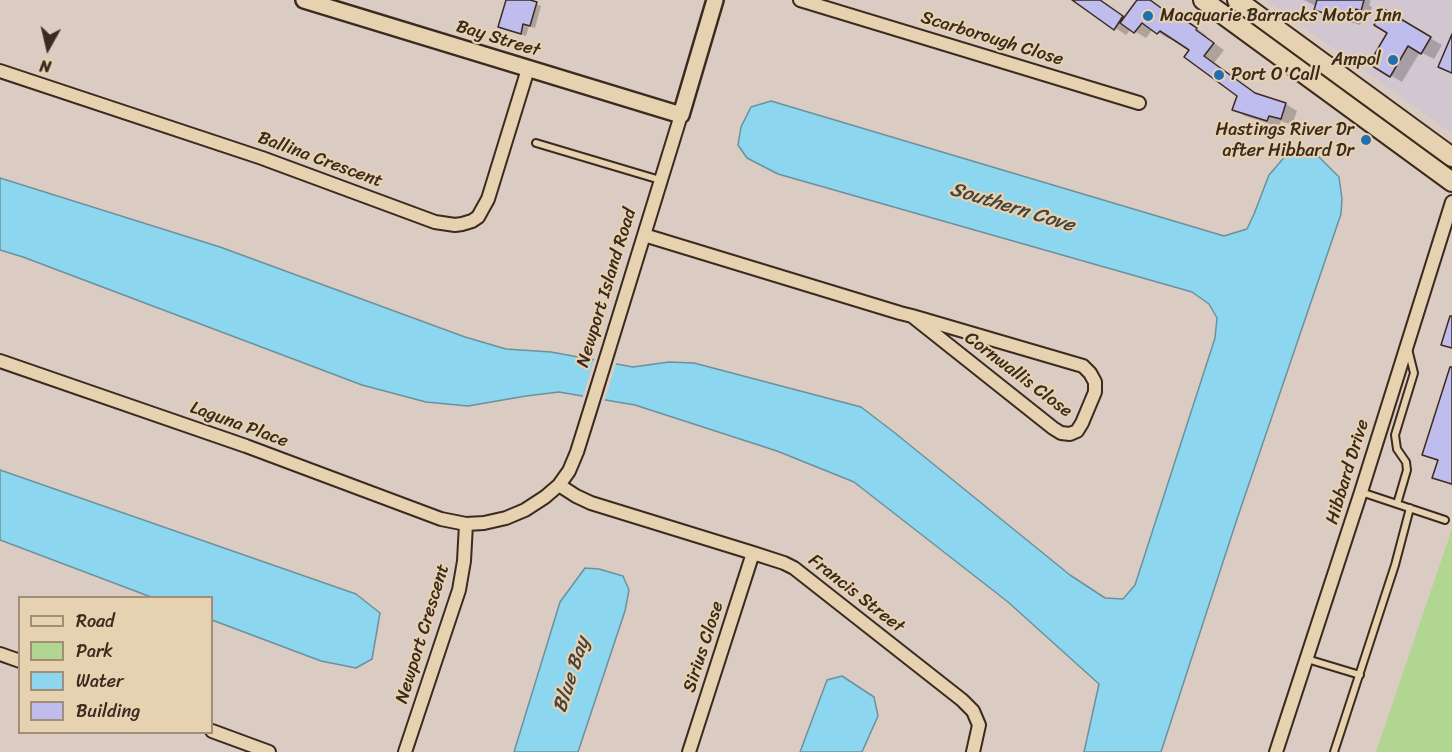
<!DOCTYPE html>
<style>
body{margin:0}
#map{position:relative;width:1452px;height:752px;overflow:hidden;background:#dacbc3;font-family:Sriracha,sans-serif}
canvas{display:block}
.legend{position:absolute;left:18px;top:596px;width:195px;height:138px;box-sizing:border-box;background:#e6d1b0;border:2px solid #a28e76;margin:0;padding:8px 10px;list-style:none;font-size:18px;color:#3b2a1e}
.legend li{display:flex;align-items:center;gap:12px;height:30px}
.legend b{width:30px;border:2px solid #a28e76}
.north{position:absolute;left:18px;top:18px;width:60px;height:60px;-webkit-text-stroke:4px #e6d1b0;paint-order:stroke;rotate:188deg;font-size:16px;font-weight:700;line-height:24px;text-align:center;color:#3b2a1e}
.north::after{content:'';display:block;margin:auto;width:21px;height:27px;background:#3b2a1e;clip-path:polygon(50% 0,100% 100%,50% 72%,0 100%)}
</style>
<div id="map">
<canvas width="1452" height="752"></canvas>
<ul class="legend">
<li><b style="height:8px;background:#e6d1b0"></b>Road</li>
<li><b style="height:16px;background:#b0d691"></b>Park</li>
<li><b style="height:16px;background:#8dd6ef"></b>Water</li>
<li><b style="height:16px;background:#bfbcee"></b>Building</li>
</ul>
<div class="north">N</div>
</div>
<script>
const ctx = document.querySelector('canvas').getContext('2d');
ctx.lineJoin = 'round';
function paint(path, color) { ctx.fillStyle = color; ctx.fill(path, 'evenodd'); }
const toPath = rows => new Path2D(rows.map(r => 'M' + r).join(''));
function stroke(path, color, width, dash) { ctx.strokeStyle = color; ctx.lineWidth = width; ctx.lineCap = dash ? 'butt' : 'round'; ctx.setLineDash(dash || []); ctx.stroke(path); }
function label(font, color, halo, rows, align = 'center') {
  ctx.font = font + ' Sriracha,sans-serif'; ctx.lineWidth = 4.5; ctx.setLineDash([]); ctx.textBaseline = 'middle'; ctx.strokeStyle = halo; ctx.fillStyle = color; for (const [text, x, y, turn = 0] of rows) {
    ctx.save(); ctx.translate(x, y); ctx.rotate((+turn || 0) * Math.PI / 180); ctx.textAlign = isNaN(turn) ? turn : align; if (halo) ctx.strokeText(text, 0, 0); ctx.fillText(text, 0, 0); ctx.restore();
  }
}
const built = toPath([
 [1266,0,1448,0,1452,1,1452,133]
]);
const green = toPath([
 [1452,529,1452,752,1376,752]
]);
const water = toPath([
 [771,101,1224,236,1247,229,1254,214,1269,175,1288,153,1314,152,1339,177,1342,199,1341,214,1237,519,1161,752,1084,752,1099,684,1008,602,854,482,777,451,635,405,559,392,526,396,468,406,426,402,362,385,23,257,0,250,0,178,220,247,465,337,506,349,551,352,633,367,669,362,694,363,861,407,895,433,1070,575,1105,598,1123,599,1135,585,1215,338,1217,318,1209,304,1192,292,778,174,747,158,738,145,741,127,751,107,771,101],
 [0,470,356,594,380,613,372,659,356,668,321,661,212,620,212,598,151,597,0,540,0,470],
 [585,568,599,569,623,576,629,590,625,611,578,752,514,752,560,602,585,568],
 [842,676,874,697,878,716,862,752,800,752,827,680,842,676]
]);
const pier = toPath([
 [595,357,617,361,604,403,582,399]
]);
const shadow = toPath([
 [508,0,524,0,541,6,535,28,529,26,526,36,506,30,500,27],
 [1074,0,1100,0,1126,18,1139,0,1149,0,1177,19,1189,23,1207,36,1206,37,1224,50,1214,63,1259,96,1286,104,1297,111,1292,125,1281,121,1279,127,1245,116,1234,110,1239,95,1191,50,1171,37,1169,39,1153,29,1146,38,1131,29,1126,35],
 [1304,0,1369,0,1371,1,1369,5,1372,7,1370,14,1364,13,1360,25,1324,14,1315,9,1316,6],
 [1384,11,1442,45,1434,59,1420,52,1402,82,1371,64,1389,33],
 [1452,365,1452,486,1434,477,1438,462,1424,454]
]);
const building = toPath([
 [506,0,530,0,537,2,530,26,523,24,521,34,498,27,506,0],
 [1072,0,1100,0,1123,16,1114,30,1072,0],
 [1137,0,1150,0,1175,18,1177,15,1197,28,1196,30,1214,43,1204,56,1255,93,1286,103,1281,119,1269,116,1267,121,1232,110,1237,96,1184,57,1189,50,1160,31,1157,34,1142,23,1134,33,1120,23,1137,0],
 [1317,0,1364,0,1361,11,1356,9,1352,22,1314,10,1317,0],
 [1384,9,1431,37,1421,54,1408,46,1390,77,1369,64,1387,33,1374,25,1384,9],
 [1452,34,1452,73,1438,67,1452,34],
 [1450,316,1452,316,1452,348,1441,345,1450,316],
 [1450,367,1452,367,1452,484,1432,478,1438,460,1422,455,1450,367]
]);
const service = toPath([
 [536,143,660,180],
 [1361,492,1445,520],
 [1397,504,1407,470,1406,462,1397,449,1395,435,1414,373,1408,349],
 [1307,659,1360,675],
 [1334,752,1395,565,1410,508]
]);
const minor = toPath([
 [800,0,1139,103],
 [0,71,262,158,435,222,455,225,462,224,472,221,478,217,488,199,528,69],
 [644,235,900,313,912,316],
 [912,316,1083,366,1090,373,1095,382,1095,392,1082,423,1077,431,1070,434,1061,433,1053,428,912,316],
 [0,361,246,446,441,519,466,524,484,523,506,518,525,510,545,497,559,485,569,471,577,452,592,404,681,115],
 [559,485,576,496,591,503,753,553,784,563,794,568,962,700,973,711,979,725,973,752],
 [0,654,20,661],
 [212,731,269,752],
 [405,752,459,590,464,561,466,524],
 [689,752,753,553],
 [1276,752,1361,492,1452,202]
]);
const tertiary = toPath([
 [304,0,681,115,715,0]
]);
const secondary = toPath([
 [1203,0,1452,182],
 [1237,0,1452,157]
]);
const markers = [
 [1148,16,6,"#1f6fb2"],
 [1393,60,6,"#1f6fb2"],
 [1219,75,6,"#1f6fb2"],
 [1366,140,6,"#1f6fb2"]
];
const poiNames = [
 ["Macquarie Barracks Motor Inn",1160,16],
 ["Ampol",1381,60,"right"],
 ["Port O'Call",1231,75],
 ["Hastings River Dr",1354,130,"right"],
 ["after Hibbard Dr",1354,151,"right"]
];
const streetNames = [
 ["Bay Street",498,39,17],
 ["Scarborough Close",992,39,17],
 ["Ballina Crescent",320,160,20],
 ["Newport Island Road",607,288,-73],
 ["Cornwallis Close",1018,375,37],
 ["Laguna Place",239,425,20],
 ["Hibbard Drive",1348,472,-73],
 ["Francis Street",856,594,38],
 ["Newport Crescent",423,634,-73],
 ["Sirius Close",704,647,-72]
];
const waterNames = [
 ["Southern Cove",1012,208,17],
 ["Blue Bay",572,675,-72]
];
paint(built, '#d2c6d0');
paint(green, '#b0d691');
paint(water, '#8dd6ef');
stroke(water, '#6c919b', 1.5);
paint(pier, '#dacbc3');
paint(shadow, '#0003');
paint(building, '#bfbcee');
stroke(building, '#3b2a1e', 1.5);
stroke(service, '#3b2a1e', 10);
stroke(minor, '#3b2a1e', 16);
stroke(tertiary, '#3b2a1e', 20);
stroke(secondary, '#3b2a1e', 22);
stroke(service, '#e6d1b0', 6);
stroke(minor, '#e6d1b0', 12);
stroke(tertiary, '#e6d1b0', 15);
stroke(secondary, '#e6d1b0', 18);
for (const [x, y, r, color] of markers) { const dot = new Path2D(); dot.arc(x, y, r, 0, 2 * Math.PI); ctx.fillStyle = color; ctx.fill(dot); stroke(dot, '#e6d1b0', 2); }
label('18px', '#3b2a1e', '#e6d1b0', poiNames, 'left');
label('18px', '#3b2a1e', '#e6d1b0', streetNames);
label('italic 20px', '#47443d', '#e6d1b0', waterNames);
</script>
